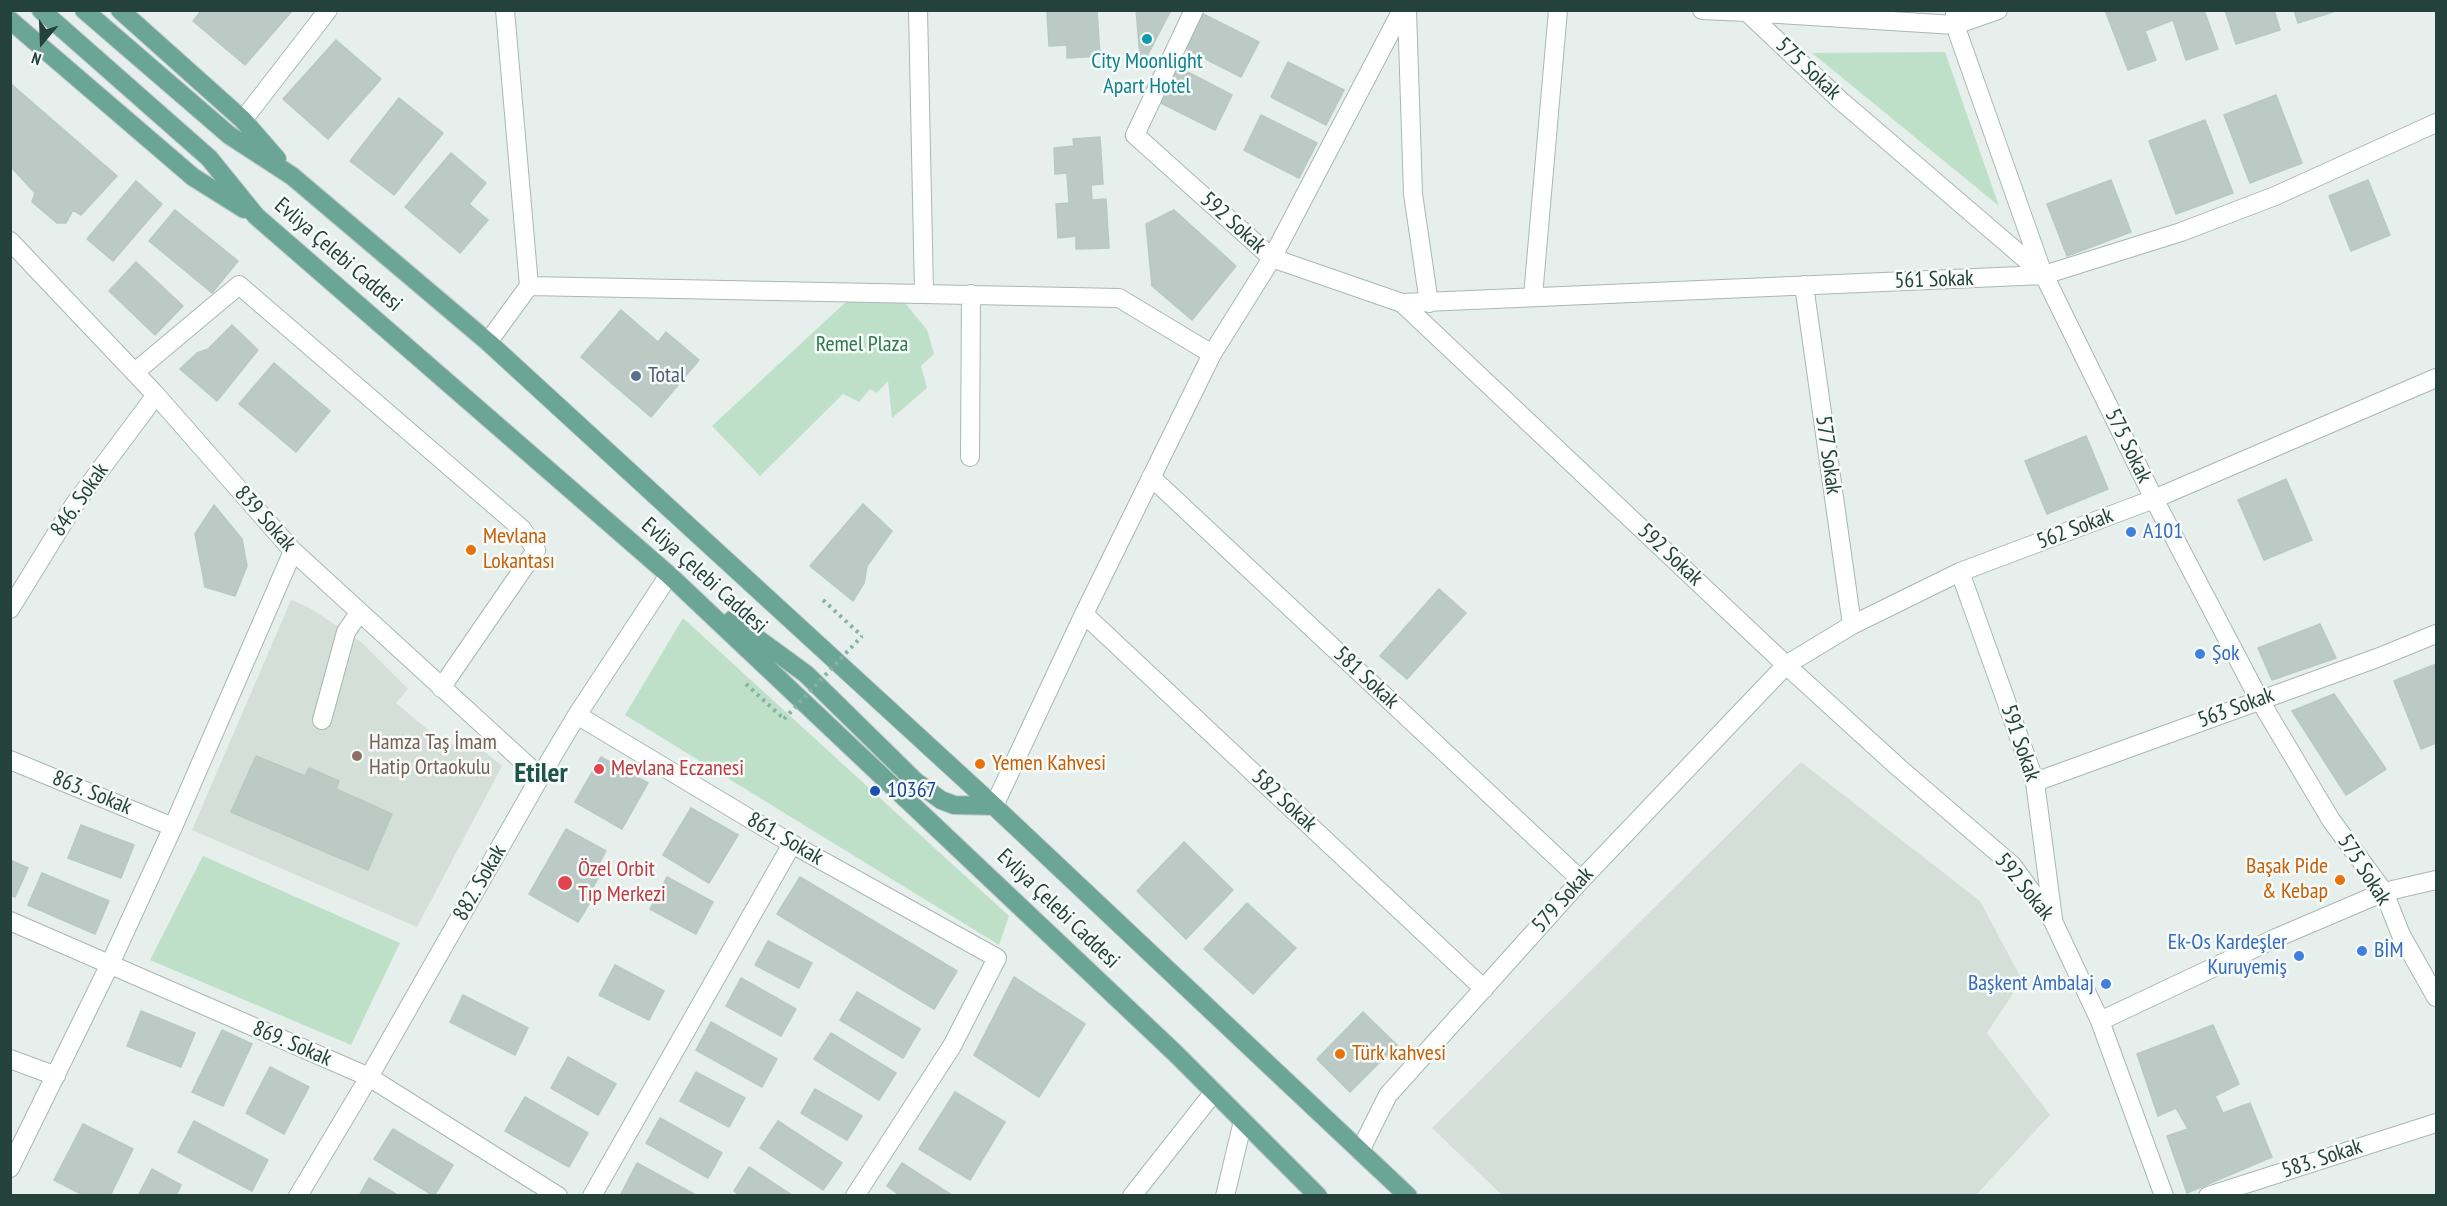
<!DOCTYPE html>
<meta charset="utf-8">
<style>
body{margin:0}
#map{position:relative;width:2447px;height:1206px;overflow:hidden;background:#e6efeb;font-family:"PT Sans Narrow",sans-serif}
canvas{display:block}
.frame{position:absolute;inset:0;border:12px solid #24423a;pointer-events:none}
.north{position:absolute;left:12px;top:12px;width:60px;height:60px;-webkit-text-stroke:4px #f7fbf9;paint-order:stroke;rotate:199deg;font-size:16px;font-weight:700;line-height:24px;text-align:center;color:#24423a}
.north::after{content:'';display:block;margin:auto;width:21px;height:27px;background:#24423a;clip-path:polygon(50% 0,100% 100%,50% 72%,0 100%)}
</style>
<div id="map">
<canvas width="2447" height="1206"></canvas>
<div class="frame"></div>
<div class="north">N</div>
</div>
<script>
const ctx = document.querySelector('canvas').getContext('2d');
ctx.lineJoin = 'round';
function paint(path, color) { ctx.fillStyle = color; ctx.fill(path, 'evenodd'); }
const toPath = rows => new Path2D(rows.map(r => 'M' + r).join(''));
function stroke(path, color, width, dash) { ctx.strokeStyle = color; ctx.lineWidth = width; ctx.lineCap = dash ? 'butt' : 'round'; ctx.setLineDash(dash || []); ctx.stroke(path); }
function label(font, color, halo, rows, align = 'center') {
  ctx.font = font + ' "PT Sans Narrow",sans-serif'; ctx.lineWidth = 5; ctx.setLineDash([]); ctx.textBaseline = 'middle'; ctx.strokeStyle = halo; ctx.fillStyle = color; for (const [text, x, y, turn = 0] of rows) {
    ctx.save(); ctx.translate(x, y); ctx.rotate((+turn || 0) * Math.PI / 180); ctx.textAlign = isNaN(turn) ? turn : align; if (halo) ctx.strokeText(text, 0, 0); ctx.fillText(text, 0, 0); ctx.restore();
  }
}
const built = toPath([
 [291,600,310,608,361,642,408,689,396,703,439,739,461,747,470,740,502,766,417,927,192,830],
 [1801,762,1980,901,2022,980,1987,1033,2050,1115,1976,1195,1502,1195,1432,1128]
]);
const green = toPath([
 [1945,52,1999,206,1812,53],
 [848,300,905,303,927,330,934,354,921,366,927,388,892,418,888,381,877,393,870,389,859,402,843,394,760,476,712,426],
 [683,618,1009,916,999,945,625,715],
 [203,856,400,943,351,1045,150,960]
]);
const building = toPath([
 [202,10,291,10,292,11,245,65,193,21,202,10],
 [1060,10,1097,10,1100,56,1067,58,1067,45,1049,46,1047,12,1060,10],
 [1136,10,1171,10,1141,68,1136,10],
 [2105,10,2204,10,2218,49,2186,60,2173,20,2145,31,2156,60,2128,70,2105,10],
 [2225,10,2274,10,2280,30,2236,44,2225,10],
 [2294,10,2339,10,2298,23,2294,10],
 [1203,14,1259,42,1241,77,1186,49,1203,14],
 [336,40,381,79,328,139,283,99,336,40],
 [1288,62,1344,90,1326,125,1271,97,1288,62],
 [1176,66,1232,95,1215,130,1159,102,1176,66],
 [10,83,117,176,81,215,73,210,66,223,57,223,32,202,35,193,10,166,10,83],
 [2276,95,2302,163,2250,183,2224,115,2276,95],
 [399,98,443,133,394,195,350,161,399,98],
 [1261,115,1317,143,1299,178,1244,150,1261,115],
 [2205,120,2233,193,2176,214,2149,141,2205,120],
 [1100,137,1103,184,1091,185,1092,200,1106,199,1109,248,1076,249,1076,236,1058,238,1056,204,1069,203,1067,173,1055,174,1054,148,1074,146,1073,139,1100,137],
 [451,153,486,183,469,204,488,220,460,253,405,207,451,153],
 [2111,180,2131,232,2067,256,2047,204,2111,180],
 [2368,180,2390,235,2351,251,2329,196,2368,180],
 [136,181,162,204,113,261,87,239,136,181],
 [175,210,238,261,212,293,149,241,175,210],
 [1174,210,1236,266,1192,320,1152,286,1146,224,1174,210],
 [136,262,183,306,155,335,109,291,136,262],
 [621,310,658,342,666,332,699,360,651,417,581,357,621,310],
 [232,325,258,350,217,401,180,369,197,353,208,349,232,325],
 [274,363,330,411,296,452,239,404,274,363],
 [2086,436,2108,489,2047,514,2025,461,2086,436],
 [2286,479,2312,540,2264,560,2238,500,2286,479],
 [863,504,892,531,867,566,864,583,853,601,810,566,863,504],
 [214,505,242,539,247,566,235,596,205,587,195,534,214,505],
 [1439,589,1466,613,1407,679,1380,656,1439,589],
 [2320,624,2336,658,2272,680,2258,648,2320,624],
 [2436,664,2436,743,2421,749,2394,681,2436,664],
 [2334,694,2386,769,2346,795,2292,711,2334,694],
 [256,756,305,776,309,768,339,781,336,789,392,814,368,870,231,812,256,756],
 [601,757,648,783,622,829,575,802,601,757],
 [691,808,738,835,709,883,663,855,691,808],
 [81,825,134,845,121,878,68,858,81,825],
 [566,829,606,851,596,869,602,872,587,897,592,899,578,922,529,894,566,829],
 [1184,842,1233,890,1186,939,1137,891,1184,842],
 [10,860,28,868,15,897,10,895,10,860],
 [42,873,109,901,95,934,28,905,42,873],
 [667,877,713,902,696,934,650,909,667,877],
 [800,877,957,971,934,1009,777,914,800,877],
 [1247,903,1296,948,1253,994,1204,949,1247,903],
 [768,941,812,963,799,988,755,965,768,941],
 [615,965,664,991,649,1020,599,995,615,965],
 [1014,977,1085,1024,1039,1097,974,1055,1014,977],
 [741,978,796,1009,781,1036,726,1006,741,978],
 [857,992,920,1029,903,1058,840,1020,857,992],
 [463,995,528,1028,515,1055,450,1022,463,995],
 [141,1011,195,1033,181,1067,127,1046,141,1011],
 [1363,1012,1397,1045,1350,1092,1317,1059,1363,1012],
 [711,1022,777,1059,762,1087,696,1050,711,1022],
 [2213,1025,2239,1084,2215,1096,2223,1113,2250,1103,2272,1157,2187,1193,2167,1136,2188,1129,2176,1108,2158,1116,2137,1054,2213,1025],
 [222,1030,252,1044,223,1106,192,1092,222,1030],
 [831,1033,896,1073,879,1100,814,1059,831,1033],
 [568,1057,616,1084,598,1115,551,1088,568,1057],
 [270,1067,309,1087,284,1134,246,1113,270,1067],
 [696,1072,745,1098,729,1127,680,1101,696,1072],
 [815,1089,862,1116,847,1140,801,1113,815,1089],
 [955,1092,1005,1122,970,1180,919,1149,955,1092],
 [525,1097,588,1133,569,1167,505,1131,525,1097],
 [660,1118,722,1153,708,1178,646,1143,660,1118],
 [194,1121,268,1160,252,1191,178,1152,194,1121],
 [778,1121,842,1163,823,1190,760,1148,778,1121],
 [83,1124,133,1149,110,1196,85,1196,54,1180,83,1124],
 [393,1129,453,1165,434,1196,374,1159,393,1129],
 [637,1163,694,1194,694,1196,620,1196,637,1163],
 [902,1163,953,1196,901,1196,887,1186,902,1163],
 [749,1167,793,1196,741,1196,734,1191,749,1167],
 [152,1169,181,1185,176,1196,138,1196,152,1169],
 [369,1178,399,1196,359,1196,369,1178]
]);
const path = toPath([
 [823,600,862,636],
 [746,684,784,719]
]);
const minor = toPath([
 [918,10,924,293],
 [1194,10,1135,135,1272,258,1402,303,1786,665,1898,767,2012,865,2053,921,2100,1021,2164,1196],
 [1407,10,1413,194,1429,303],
 [1702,10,1747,12,1840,100,2044,275,2154,499,2259,699,2331,820,2384,892,2401,935,2436,997],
 [1998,10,1955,25,2043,274],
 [1747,12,1955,25,1955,10],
 [243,120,328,10],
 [10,241,156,395,293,551,540,777],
 [1804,285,1852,625],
 [529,286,1119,298,1212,354],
 [1533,296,1558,10],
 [1402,303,2044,275,2181,232,2275,196,2436,123],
 [488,342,529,286,505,10],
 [135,372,239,285,522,529,536,550,441,688],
 [970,457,971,294],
 [1151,477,1581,880],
 [1960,572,2035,782,2053,919],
 [10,609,74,505,156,395],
 [1084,614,1484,989],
 [577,715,792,844,997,958,952,1046,855,1196],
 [322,720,346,632,359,613],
 [10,760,173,827],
 [2035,782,2377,658,2436,634],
 [994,806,1084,614,1212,354,1272,258,1402,10],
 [10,921,369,1077,558,1196],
 [2100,1021,2276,938,2384,892,2436,880],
 [10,1059,56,1076],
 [1360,1151,1388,1095,1581,880,1786,665,1852,625,1960,572,2154,499,2436,378],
 [10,1168,110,964,173,827,293,551],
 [298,1196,369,1077,540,777,577,715,669,575],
 [592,1196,792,844],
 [1132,1196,1214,1092],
 [1225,1196,1243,1121],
 [2208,1196,2436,1123]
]);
const major = toPath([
 [41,10,209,158,256,216,669,575,1175,1053,1318,1196],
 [84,10,229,135,292,176,488,342,994,806,1408,1196],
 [120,10,243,120,277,159],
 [10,20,193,177,244,209],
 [732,620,806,674,915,781,941,800,954,805,994,806]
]);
const pathBridge = toPath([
 [784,719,862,636]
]);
const markers = [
 [1147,39,6,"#0f9aa8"],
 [636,376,6,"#5c6f8a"],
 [2131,532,6,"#3f7fe0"],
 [471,550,6,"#e8710a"],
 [2200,654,6,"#3f7fe0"],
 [357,756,6,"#8d6e63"],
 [980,764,6,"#e8710a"],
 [599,769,6,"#e0444e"],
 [875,791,6,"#1a4fb4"],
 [2340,880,6,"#e8710a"],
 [565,883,8,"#e0444e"],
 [2362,951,6,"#3f7fe0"],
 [2299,956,6,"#3f7fe0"],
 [2106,984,6,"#3f7fe0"],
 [1340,1054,6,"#e8710a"]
];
const cultureNames = [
 ["City Moonlight",1147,62],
 ["Apart Hotel",1147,87]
];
const streetNames = [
 ["575 Sokak",1808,69,43],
 ["592 Sokak",1233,223,42],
 ["Evliya Çelebi Caddesi",338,255,41],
 ["561 Sokak",1934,280,-2],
 ["575 Sokak",2128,446,64],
 ["577 Sokak",1828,455,82],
 ["846. Sokak",80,500,-55],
 ["839 Sokak",265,519,48],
 ["562 Sokak",2075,529,-21],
 ["592 Sokak",1670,555,43],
 ["Evliya Çelebi Caddesi",704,576,42],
 ["581 Sokak",1366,678,43],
 ["563 Sokak",2236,708,-20],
 ["591 Sokak",2020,743,71],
 ["863. Sokak",92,793,22],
 ["582 Sokak",1284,801,43],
 ["861. Sokak",785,839,30],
 ["575 Sokak",2364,870,57],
 ["882. Sokak",480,883,-60],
 ["592 Sokak",2024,887,51],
 ["579 Sokak",1563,900,-48],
 ["Evliya Çelebi Caddesi",1058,909,44],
 ["869. Sokak",292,1044,23],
 ["583. Sokak",2322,1159,-18]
];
const parkNames = [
 ["Remel Plaza",862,345]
];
const serviceNames = [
 ["Total",648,376]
];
const shopNames = [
 ["A101",2143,532],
 ["Şok",2212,654],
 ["Ek-Os Kardeşler",2287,943,"right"],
 ["Kuruyemiş",2287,968,"right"],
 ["BİM",2374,951],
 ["Başkent Ambalaj",2094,984,"right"]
];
const foodNames = [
 ["Mevlana",483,537],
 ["Lokantası",483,562],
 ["Yemen Kahvesi",992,764],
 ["Başak Pide",2328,867,"right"],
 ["& Kebap",2328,892,"right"],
 ["Türk kahvesi",1352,1054]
];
const educationNames = [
 ["Hamza Taş İmam",369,743],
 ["Hatip Ortaokulu",369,768]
];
const healthNames = [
 ["Mevlana Eczanesi",611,769],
 ["Özel Orbit",578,870],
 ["Tıp Merkezi",578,895]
];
const transitNames = [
 ["10367",887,791]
];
const districtNames = [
 ["Etiler",541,774]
];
paint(built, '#d4dfda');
paint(green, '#bfe0c8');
paint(building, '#bbcac4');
stroke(building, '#b8c9c2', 1.5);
stroke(minor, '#a8b8b2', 20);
stroke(major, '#c2cac8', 20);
stroke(path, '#86b3a5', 4, [3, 4.5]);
stroke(minor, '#fff', 18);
stroke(major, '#6aa596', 18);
stroke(pathBridge, '#86b3a5', 4, [3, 4.5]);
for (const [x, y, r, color] of markers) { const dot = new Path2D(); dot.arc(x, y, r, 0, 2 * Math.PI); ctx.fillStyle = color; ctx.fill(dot); stroke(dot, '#f7fbf9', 2); }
label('22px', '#0d838f', '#f7fbf9', cultureNames);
label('22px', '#24423a', '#f7fbf9', streetNames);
label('22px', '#2d7a4b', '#f7fbf9', parkNames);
label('22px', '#4e5e75', '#f7fbf9', serviceNames, 'left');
label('22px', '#366cbe', '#f7fbf9', shopNames, 'left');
label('22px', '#c56008', '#f7fbf9', foodNames, 'left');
label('22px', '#785e54', '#f7fbf9', educationNames, 'left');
label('22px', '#be3a42', '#f7fbf9', healthNames, 'left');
label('22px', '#164399', '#f7fbf9', transitNames, 'left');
label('bold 28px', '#1f5548', '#f7fbf9', districtNames);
</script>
